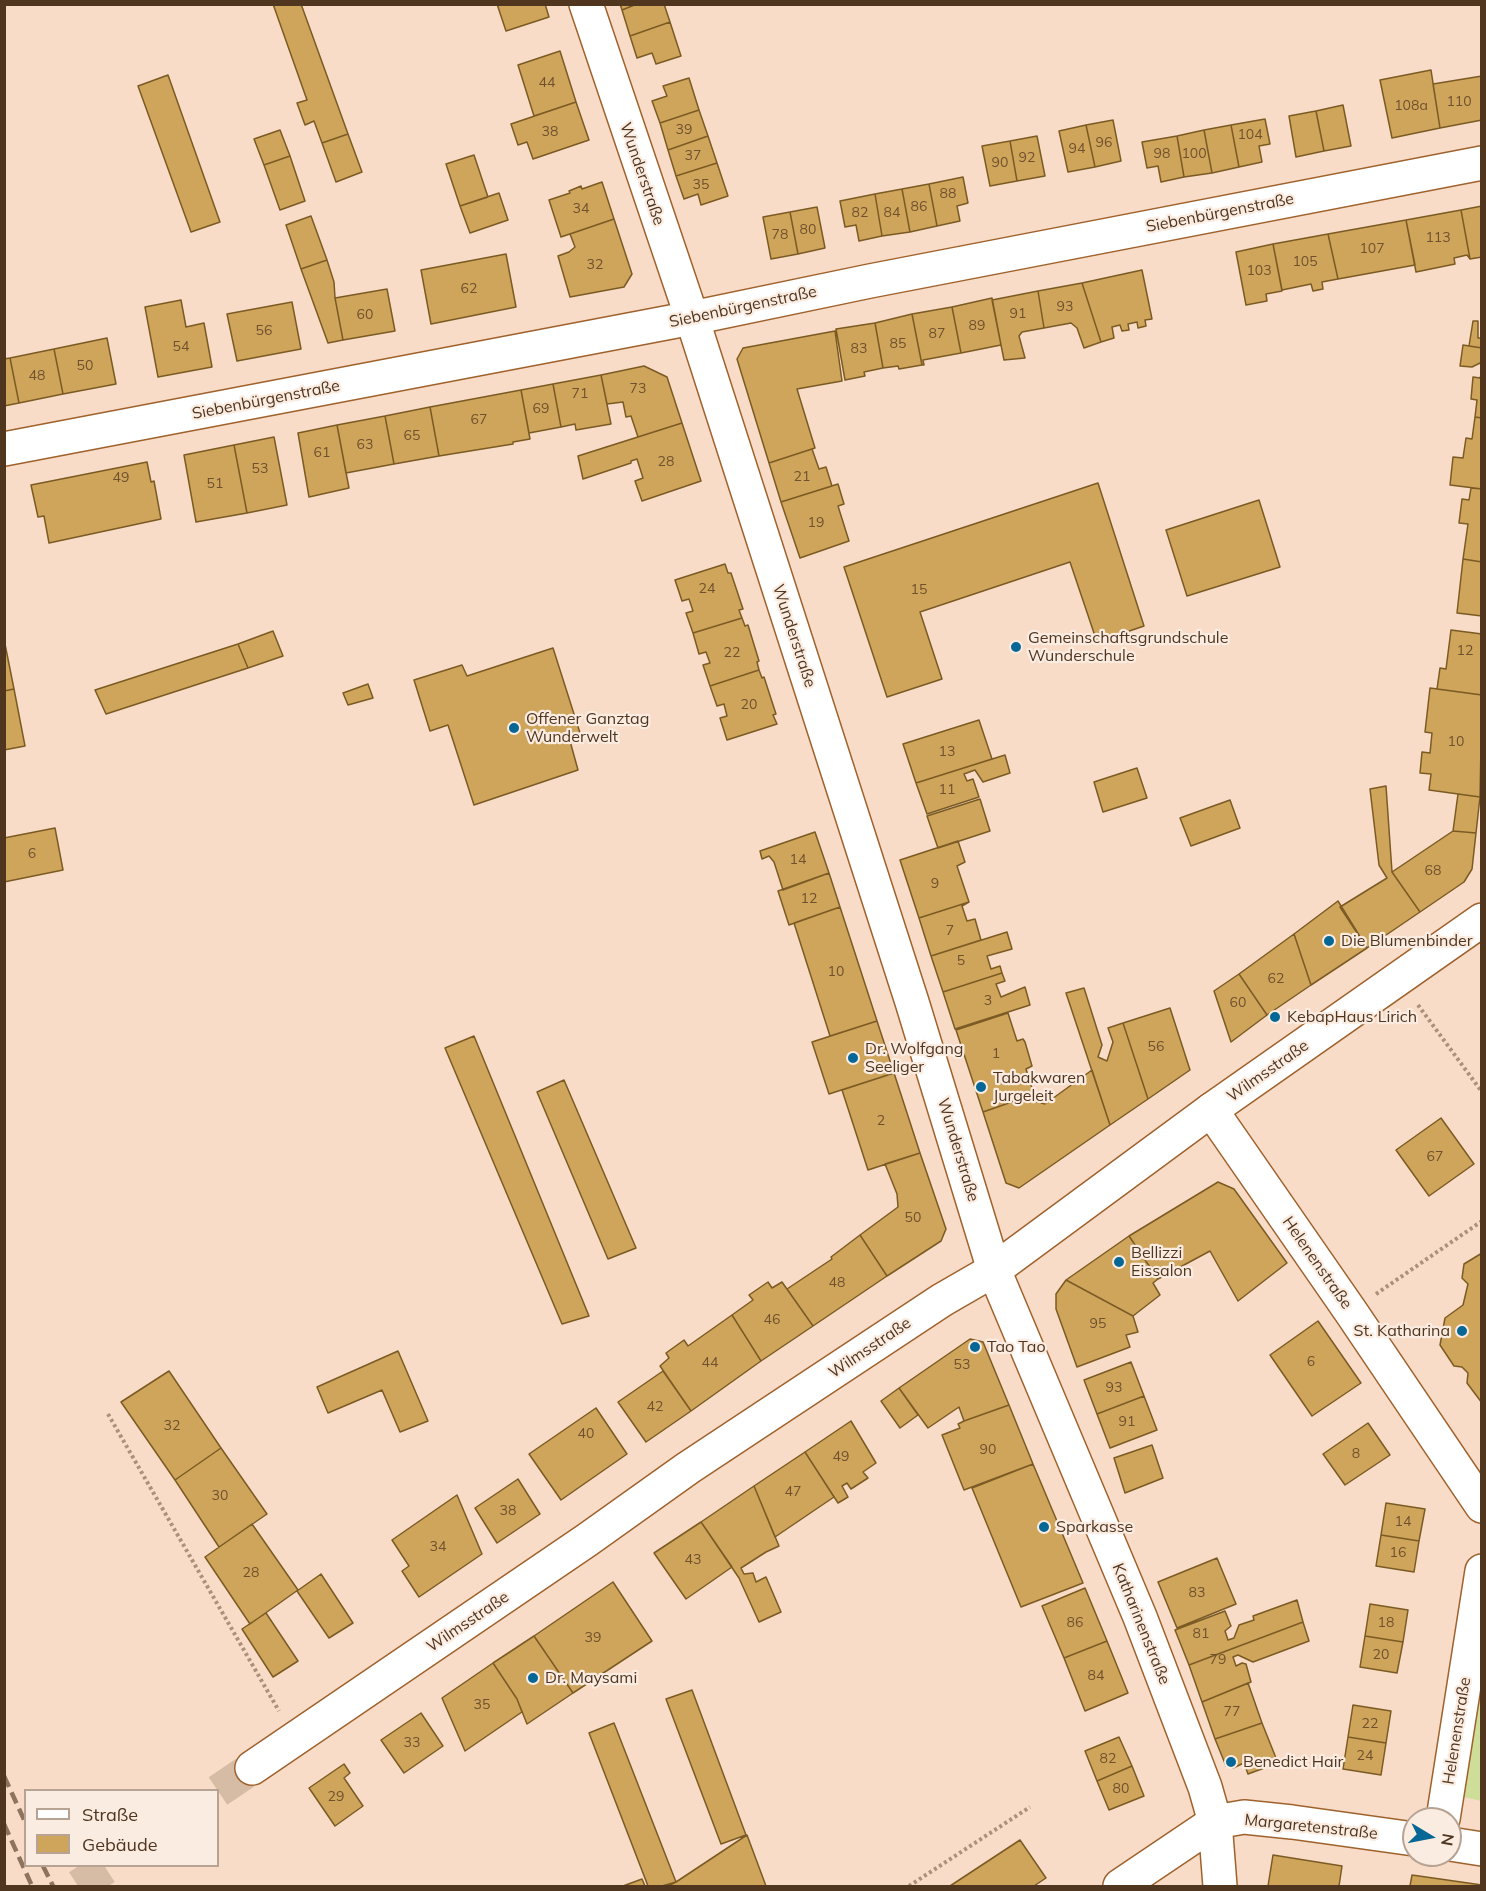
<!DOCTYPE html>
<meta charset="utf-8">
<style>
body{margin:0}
#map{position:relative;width:1486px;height:1891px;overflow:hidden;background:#f8dcc7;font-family:Mulish,sans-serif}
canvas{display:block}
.frame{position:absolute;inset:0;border:6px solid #50351f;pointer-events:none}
.legend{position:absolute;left:24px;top:1789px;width:195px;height:78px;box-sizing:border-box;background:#fbece2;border:2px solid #b7a394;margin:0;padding:8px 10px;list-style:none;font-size:18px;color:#50351f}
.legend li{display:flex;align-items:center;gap:12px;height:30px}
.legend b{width:30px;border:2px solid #b7a394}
.north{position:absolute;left:1402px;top:1807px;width:60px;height:60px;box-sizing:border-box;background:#fbece2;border:2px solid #b7a394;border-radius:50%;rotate:100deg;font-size:16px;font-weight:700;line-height:24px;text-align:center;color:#50351f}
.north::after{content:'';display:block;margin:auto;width:21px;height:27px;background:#056796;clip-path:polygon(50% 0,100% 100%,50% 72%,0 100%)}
</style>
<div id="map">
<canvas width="1486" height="1891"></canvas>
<div class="frame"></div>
<ul class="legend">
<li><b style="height:8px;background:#fff"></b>Straße</li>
<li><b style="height:16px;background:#cfa45b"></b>Gebäude</li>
</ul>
<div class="north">N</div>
</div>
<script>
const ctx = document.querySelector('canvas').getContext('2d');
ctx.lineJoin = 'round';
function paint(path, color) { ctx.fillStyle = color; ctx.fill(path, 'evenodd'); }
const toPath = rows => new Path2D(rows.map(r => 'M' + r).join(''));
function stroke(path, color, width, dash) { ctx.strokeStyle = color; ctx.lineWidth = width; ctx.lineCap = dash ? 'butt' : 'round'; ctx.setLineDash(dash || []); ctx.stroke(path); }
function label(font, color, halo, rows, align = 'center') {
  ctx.font = font + ' Mulish,sans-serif'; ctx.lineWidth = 4.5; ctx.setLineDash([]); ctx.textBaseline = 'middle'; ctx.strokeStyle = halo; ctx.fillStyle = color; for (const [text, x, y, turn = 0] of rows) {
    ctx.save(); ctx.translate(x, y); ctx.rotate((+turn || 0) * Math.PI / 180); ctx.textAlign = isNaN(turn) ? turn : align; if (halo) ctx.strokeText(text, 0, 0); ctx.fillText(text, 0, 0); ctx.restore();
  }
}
const green = toPath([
 [1481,1647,1481,1801,1459,1796]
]);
const building = toPath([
 [273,4,301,4,348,134,322,143,314,121,305,125,297,103,307,100,273,4],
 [497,4,545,4,549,17,506,31,497,4],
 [620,4,637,4,622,10,620,4],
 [637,4,664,4,670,22,630,36,622,10,637,4],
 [670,22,681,56,656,64,652,53,637,58,630,36,670,22],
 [560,51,576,102,534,116,518,65,560,51],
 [1431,70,1440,128,1392,138,1380,80,1431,70],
 [168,75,220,222,191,232,138,86,168,75],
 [1482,76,1482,120,1440,128,1433,84,1482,76],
 [689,78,699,110,660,123,652,101,667,96,663,86,689,78],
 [576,102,589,140,533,159,527,142,518,145,511,124,576,102],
 [1343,105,1351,146,1324,151,1316,111,1343,105],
 [699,110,708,136,668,150,660,123,699,110],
 [1316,111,1324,151,1296,157,1289,116,1316,111],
 [1265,119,1270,144,1259,146,1262,162,1239,167,1231,125,1265,119],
 [1113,120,1121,161,1095,167,1086,125,1113,120],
 [1086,125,1095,167,1068,172,1059,131,1086,125],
 [1231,125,1239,167,1212,173,1204,130,1231,125],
 [280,130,290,156,264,165,254,139,280,130],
 [1204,130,1212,173,1184,177,1177,136,1204,130],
 [348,134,362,172,336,182,322,143,348,134],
 [708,136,717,163,676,176,668,150,708,136],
 [1037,136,1045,176,1017,181,1010,141,1037,136],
 [1177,136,1184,177,1161,182,1158,166,1147,168,1142,142,1177,136],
 [1010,141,1017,181,990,186,982,146,1010,141],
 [474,155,488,197,460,206,446,164,474,155],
 [290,156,305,201,280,210,264,165,290,156],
 [717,163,728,196,701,205,698,194,684,199,676,176,717,163],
 [963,177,968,203,957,206,960,221,937,226,929,184,963,177],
 [602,182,614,219,561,237,549,200,570,193,569,191,581,186,582,189,602,182],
 [929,184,937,226,910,232,902,189,929,184],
 [902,189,910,232,882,236,875,194,902,189],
 [499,193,508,220,470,233,460,206,499,193],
 [875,194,882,236,859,241,856,225,845,227,840,201,875,194],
 [1482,206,1482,257,1470,259,1461,210,1482,206],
 [817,207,825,248,798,254,790,212,817,207],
 [1461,210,1470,259,1467,255,1454,258,1455,264,1416,272,1406,220,1461,210],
 [790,212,798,254,771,259,763,217,790,212],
 [311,216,327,260,301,269,286,225,311,216],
 [614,219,632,274,624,287,570,297,558,256,569,252,575,247,570,234,614,219],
 [1406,220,1415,265,1338,279,1328,234,1406,220],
 [1328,234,1338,279,1322,282,1323,289,1313,291,1311,284,1282,290,1273,244,1328,234],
 [1273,244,1282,291,1266,294,1267,301,1246,305,1236,252,1273,244],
 [506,254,516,307,431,324,421,270,506,254],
 [327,260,334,282,335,298,343,340,328,343,301,269,327,260],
 [1142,270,1152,319,1145,320,1146,326,1138,328,1137,322,1128,324,1129,330,1122,331,1120,325,1112,327,1114,338,1101,342,1082,283,1142,270],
 [1082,283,1101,342,1084,348,1077,328,1071,323,1044,328,1038,291,1082,283],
 [387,289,395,331,343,340,335,298,387,289],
 [1038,291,1044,328,1022,332,1019,336,1025,358,1004,360,992,300,1038,291],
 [992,298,1001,345,961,353,952,307,992,298],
 [181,300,186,327,204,323,212,367,158,377,145,307,181,300],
 [292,302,301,349,237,361,227,314,292,302],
 [952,307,961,353,923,360,924,365,922,365,912,314,952,307],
 [912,314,922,365,899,369,898,366,883,368,875,323,912,314],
 [1473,321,1478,321,1478,338,1482,338,1482,348,1469,346,1473,321],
 [875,323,883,368,864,372,865,376,845,380,836,329,875,323],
 [835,331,842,381,797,389,815,448,769,463,737,359,743,348,835,331],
 [107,338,116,384,63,394,54,349,107,338],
 [1463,345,1482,348,1482,366,1480,363,1472,367,1460,366,1463,345],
 [54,349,63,394,19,403,10,358,54,349],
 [10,358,19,403,4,406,4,359,10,358],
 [644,366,667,377,682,423,638,437,631,416,626,417,623,402,607,404,601,375,644,366],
 [1482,372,1482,418,1475,417,1477,400,1471,399,1473,377,1480,378,1482,372],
 [601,375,611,424,576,430,575,424,561,427,553,384,601,375],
 [553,384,561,427,529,433,521,390,553,384],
 [521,390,530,439,513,442,513,444,439,456,430,407,521,390],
 [430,407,439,456,394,464,385,416,430,407],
 [385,416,394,464,346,473,337,425,385,416],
 [1475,417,1482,418,1482,489,1450,485,1453,457,1463,458,1466,438,1472,439,1475,417],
 [682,423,701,481,642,501,635,481,643,478,637,459,631,461,631,463,583,479,578,456,682,423],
 [337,425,349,488,309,497,298,433,337,425],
 [274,437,287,505,247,513,234,445,274,437],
 [234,445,247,513,196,522,184,455,234,445],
 [812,449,819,469,826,467,832,486,781,502,769,463,812,449],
 [147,462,151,482,154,481,161,519,49,543,44,516,38,517,31,485,147,462],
 [1098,483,1144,626,1097,642,1070,562,920,612,942,679,887,697,844,567,1098,483],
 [838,484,844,504,838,506,849,541,800,558,781,502,838,484],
 [1471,488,1482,489,1482,562,1463,559,1468,524,1459,523,1462,499,1469,500,1471,488],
 [1259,500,1280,567,1187,596,1166,530,1259,500],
 [1463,559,1482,562,1482,616,1457,613,1463,559],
 [725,564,728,573,731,573,743,609,739,610,742,618,693,633,686,613,693,611,689,599,682,601,675,580,725,564],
 [742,618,745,626,748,625,759,661,757,662,759,670,710,686,703,665,710,663,706,652,699,654,693,633,742,618],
 [1451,630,1482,634,1482,695,1437,689,1440,668,1446,669,1451,630],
 [273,631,283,656,248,668,238,644,273,631],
 [4,639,14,689,4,691,4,639],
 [238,644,248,668,106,714,95,690,238,644],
 [553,648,581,736,570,741,578,770,474,805,448,725,430,731,414,680,462,665,467,676,553,648],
 [759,670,762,678,764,677,776,714,773,715,777,724,727,740,720,718,727,716,724,704,717,706,710,686,759,670],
 [368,684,373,698,348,705,343,693,368,684],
 [1430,688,1482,695,1480,797,1429,790,1431,774,1420,773,1422,752,1430,753,1432,733,1425,732,1430,688],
 [14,689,25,746,4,750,4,691,14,689],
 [979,720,992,759,916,783,903,744,979,720],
 [1005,755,1010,773,983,782,975,770,964,774,967,781,973,779,979,797,927,814,916,783,1005,755],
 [1137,768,1147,798,1103,812,1094,782,1137,768],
 [1386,786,1392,872,1420,912,1367,948,1340,907,1387,878,1379,865,1370,789,1386,786],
 [1458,794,1480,797,1476,833,1453,831,1458,794],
 [980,799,990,831,938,848,927,816,980,799],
 [1230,800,1240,828,1191,846,1180,818,1230,800],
 [55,828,63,870,4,882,4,838,55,828],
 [1453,831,1476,833,1472,869,1464,882,1420,912,1392,872,1453,831],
 [815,832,829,873,783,890,774,862,769,856,762,859,760,851,815,832],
 [958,841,965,862,957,866,969,902,919,918,900,860,958,841],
 [829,873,840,907,789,925,778,891,829,873],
 [1338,901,1367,948,1311,985,1294,934,1338,901],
 [969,902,962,906,967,921,975,919,981,940,931,956,919,918,969,902],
 [840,907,877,1021,830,1036,794,923,840,907],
 [1007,932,1012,949,987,956,991,969,1000,966,1002,973,943,992,931,956,1007,932],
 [1294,934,1311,985,1267,1015,1239,974,1294,934],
 [1002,973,1005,981,996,984,1001,997,1025,987,1030,1005,955,1029,943,992,1002,973],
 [1239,974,1267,1015,1231,1042,1214,991,1239,974],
 [1084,988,1102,1045,1098,1057,1107,1061,1113,1042,1108,1028,1123,1023,1148,1099,1110,1125,1066,993,1084,988],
 [1170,1008,1190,1070,1148,1099,1123,1023,1170,1008],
 [1008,1013,1017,1041,1023,1039,1025,1042,1032,1066,1026,1069,1033,1091,1029,1096,983,1112,956,1030,1008,1013],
 [877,1021,894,1073,829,1094,812,1042,877,1021],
 [474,1036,589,1316,562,1324,445,1048,474,1036],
 [1092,1070,1110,1125,1019,1188,1006,1183,983,1112,1029,1096,1031,1102,1038,1102,1045,1104,1092,1070],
 [894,1073,920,1153,868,1170,842,1090,894,1073],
 [564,1080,636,1248,608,1259,537,1092,564,1080],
 [1441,1118,1474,1164,1429,1196,1396,1150,1441,1118],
 [920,1153,946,1229,941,1241,887,1276,860,1235,898,1207,897,1194,885,1164,920,1153],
 [1218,1182,1234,1189,1287,1263,1238,1301,1210,1251,1158,1279,1129,1236,1218,1182],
 [860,1235,887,1276,813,1326,787,1289,832,1259,831,1257,860,1235],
 [1129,1236,1158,1279,1153,1283,1160,1295,1133,1316,1066,1280,1129,1236],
 [1482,1253,1482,1403,1467,1383,1468,1373,1462,1367,1454,1366,1440,1345,1445,1318,1463,1305,1468,1284,1462,1278,1464,1264,1482,1253],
 [1066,1280,1133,1316,1138,1332,1126,1335,1130,1347,1077,1367,1056,1309,1056,1294,1066,1280],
 [768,1282,772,1288,782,1282,813,1326,761,1361,732,1315,753,1300,749,1295,768,1282],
 [732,1315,761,1361,691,1411,660,1366,669,1358,666,1353,684,1340,688,1346,732,1315],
 [1318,1321,1361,1383,1312,1416,1270,1355,1318,1321],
 [970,1339,983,1342,1009,1405,964,1421,959,1407,928,1428,899,1388,970,1339],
 [398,1351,428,1421,400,1432,382,1390,328,1413,317,1387,398,1351],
 [1131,1362,1144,1396,1097,1414,1084,1380,1131,1362],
 [169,1371,221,1448,175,1480,121,1402,169,1371],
 [663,1371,691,1411,646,1442,618,1402,663,1371],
 [899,1388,918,1415,900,1428,881,1401,899,1388],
 [1144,1396,1157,1430,1110,1448,1097,1414,1144,1396],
 [1009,1405,1033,1464,964,1490,942,1435,960,1428,958,1424,964,1421,1009,1405],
 [596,1408,627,1454,561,1500,529,1454,596,1408],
 [851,1421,876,1463,863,1472,868,1478,851,1489,847,1483,842,1486,848,1497,838,1503,805,1452,851,1421],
 [1368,1423,1390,1455,1345,1485,1323,1454,1368,1423],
 [1152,1445,1163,1478,1125,1493,1114,1458,1152,1445],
 [221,1448,267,1514,219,1547,175,1480,221,1448],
 [805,1452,834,1497,775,1537,754,1486,805,1452],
 [1033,1464,1083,1583,1021,1607,972,1488,1033,1464],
 [518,1479,540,1514,497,1543,475,1508,518,1479],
 [754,1486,779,1546,766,1552,741,1568,744,1574,753,1573,756,1582,766,1577,781,1612,759,1622,739,1578,701,1522,754,1486],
 [457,1495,482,1554,419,1597,402,1571,409,1566,392,1540,457,1495],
 [1386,1503,1425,1509,1419,1541,1381,1535,1386,1503],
 [701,1522,732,1567,686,1599,654,1553,701,1522],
 [252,1524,298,1590,250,1624,205,1557,252,1524],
 [1381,1535,1419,1541,1414,1572,1376,1566,1381,1535],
 [1217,1558,1236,1604,1177,1628,1158,1582,1217,1558],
 [321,1574,353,1623,329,1638,297,1591,321,1574],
 [613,1582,652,1641,573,1693,534,1636,613,1582],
 [1085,1588,1107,1641,1064,1658,1042,1606,1085,1588],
 [1297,1600,1303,1622,1189,1665,1175,1630,1225,1611,1231,1626,1225,1631,1228,1640,1234,1638,1239,1625,1254,1620,1253,1616,1297,1600],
 [1370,1604,1408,1610,1403,1642,1365,1636,1370,1604],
 [266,1613,298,1661,273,1677,242,1629,266,1613],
 [1303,1622,1309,1641,1253,1662,1238,1655,1233,1657,1236,1666,1242,1663,1246,1664,1251,1682,1202,1702,1189,1665,1303,1622],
 [534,1636,573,1693,527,1724,517,1699,493,1663,534,1636],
 [1365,1636,1403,1642,1397,1673,1360,1667,1365,1636],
 [1107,1641,1128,1693,1085,1711,1064,1658,1107,1641],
 [493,1663,517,1699,522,1712,465,1751,442,1698,493,1663],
 [1248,1683,1262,1723,1215,1739,1202,1702,1248,1683],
 [692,1690,746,1835,721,1844,666,1699,692,1690],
 [1353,1705,1391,1711,1386,1743,1348,1737,1353,1705],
 [421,1713,443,1746,404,1773,381,1740,421,1713],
 [614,1723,676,1882,662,1886,648,1886,589,1733,614,1723],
 [1262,1723,1278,1763,1248,1774,1244,1763,1233,1768,1226,1766,1215,1739,1262,1723],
 [1119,1737,1132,1766,1097,1781,1085,1751,1119,1737],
 [1348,1737,1386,1743,1381,1775,1343,1769,1348,1737],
 [344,1764,350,1773,344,1778,363,1806,335,1826,309,1788,344,1764],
 [1132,1766,1144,1796,1109,1810,1097,1781,1132,1766],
 [747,1835,766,1886,668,1886,676,1882,747,1835],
 [1020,1840,1046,1878,1034,1886,950,1886,1020,1840],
 [1273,1855,1342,1866,1339,1886,1268,1886,1273,1855],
 [1412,1875,1482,1885,1482,1886,1410,1886,1412,1875],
 [642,1879,645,1886,623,1886,642,1879]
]);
const tertiaryTunnel = toPath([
 [218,1791,252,1768],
 [78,1886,109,1866]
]);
const path = toPath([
 [1418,1005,1482,1092],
 [1376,1294,1482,1221],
 [108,1414,279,1711],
 [909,1886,1030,1807]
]);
const minor = toPath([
 [586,4,692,318,912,1002,994,1270,1140,1617,1205,1787,1215,1822,1220,1886],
 [4,449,692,318,870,281,1482,163],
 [1211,1110,1351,1312,1482,1506],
 [1443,1819,1482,1571],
 [1450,1844,1482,1849],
 [1120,1886,1215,1822,1244,1817,1292,1822,1414,1839]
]);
const tertiary = toPath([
 [252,1768,587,1540,688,1468,942,1300,994,1270,1211,1110,1482,920]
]);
const rail = toPath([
 [4,1776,26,1824],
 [4,1824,32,1886],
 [43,1866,53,1886]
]);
const markers = [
 [1016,647,6,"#056796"],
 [514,728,6,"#056796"],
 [1329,941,6,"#056796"],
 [1275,1017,6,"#056796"],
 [853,1058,6,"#056796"],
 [981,1087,6,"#056796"],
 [1119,1262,6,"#056796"],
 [1462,1331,6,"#056796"],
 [975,1347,6,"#056796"],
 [1044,1527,6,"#056796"],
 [533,1678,6,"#056796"],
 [1231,1762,6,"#056796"]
];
const numberNames = [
 ["44",547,83],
 ["110",1459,102],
 ["108a",1411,106],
 ["39",684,130],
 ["38",550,132],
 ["104",1250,135],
 ["96",1104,143],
 ["94",1077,149],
 ["98",1162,154],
 ["100",1194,154],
 ["37",693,156],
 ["92",1027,158],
 ["90",1000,163],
 ["35",701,185],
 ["88",948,194],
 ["86",919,207],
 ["34",581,209],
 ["82",860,213],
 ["84",892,213],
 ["80",808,230],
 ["78",780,235],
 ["113",1438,238],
 ["107",1372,249],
 ["105",1305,262],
 ["32",595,265],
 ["103",1259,271],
 ["62",469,289],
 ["93",1065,307],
 ["91",1018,314],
 ["60",365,315],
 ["89",977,326],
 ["56",264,331],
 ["87",937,334],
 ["85",898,344],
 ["54",181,347],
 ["83",859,349],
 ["50",85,366],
 ["48",37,376],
 ["73",638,389],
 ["71",580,394],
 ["69",541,409],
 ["67",479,420],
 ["65",412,436],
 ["63",365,445],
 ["61",322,453],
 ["28",666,462],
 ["53",260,469],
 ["21",802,477],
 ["49",121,478],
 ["51",215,484],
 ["19",816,523],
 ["24",707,589],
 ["15",919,590],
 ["12",1465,651],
 ["22",732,653],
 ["20",749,705],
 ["10",1456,742],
 ["13",947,752],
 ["11",947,790],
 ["6",32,854],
 ["14",798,860],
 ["68",1433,871],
 ["9",935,884],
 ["12",809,899],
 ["7",950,931],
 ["5",961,961],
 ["10",836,972],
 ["62",1276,979],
 ["3",988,1001],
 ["60",1238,1003],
 ["56",1156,1047],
 ["1",996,1054],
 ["2",881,1121],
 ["67",1435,1157],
 ["50",913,1218],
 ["48",837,1283],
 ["46",772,1320],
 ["95",1098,1324],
 ["6",1311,1362],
 ["44",710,1363],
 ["53",962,1365],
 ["93",1114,1388],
 ["42",655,1407],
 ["91",1127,1422],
 ["32",172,1426],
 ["40",586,1434],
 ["90",988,1450],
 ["8",1356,1454],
 ["49",841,1457],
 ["47",793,1492],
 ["30",220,1496],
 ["38",508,1511],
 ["14",1403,1522],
 ["34",438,1547],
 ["16",1398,1553],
 ["43",693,1560],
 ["28",251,1573],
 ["83",1197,1593],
 ["86",1075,1623],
 ["18",1386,1623],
 ["81",1201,1634],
 ["39",593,1638],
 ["20",1381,1655],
 ["79",1218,1660],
 ["84",1096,1676],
 ["35",482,1705],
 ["77",1232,1712],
 ["22",1370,1724],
 ["33",412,1743],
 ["24",1365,1756],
 ["82",1108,1759],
 ["80",1121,1789],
 ["29",336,1797]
];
const streetNames = [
 ["Wunderstraße",642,174,71],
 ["Siebenbürgenstraße",1220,213,-11],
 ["Siebenbürgenstraße",743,307,-12],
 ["Siebenbürgenstraße",266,400,-11],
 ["Wunderstraße",794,636,72],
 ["Wilmsstraße",1268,1071,-35],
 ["Wunderstraße",958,1150,73],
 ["Helenenstraße",1317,1263,55],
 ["Wilmsstraße",870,1348,-34],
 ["Wilmsstraße",468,1622,-34],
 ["Katharinenstraße",1141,1624,68],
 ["Helenenstraße",1457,1731,-81],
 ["Margaretenstraße",1311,1827,6]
];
const poiNames = [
 ["Gemeinschaftsgrundschule",1028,638],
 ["Wunderschule",1028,656],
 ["Offener Ganztag",526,719],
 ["Wunderwelt",526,737],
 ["Die Blumenbinder",1341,941],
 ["KebapHaus Lirich",1287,1017],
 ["Dr. Wolfgang",865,1049],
 ["Seeliger",865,1067],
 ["Tabakwaren",993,1078],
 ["Jurgeleit",993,1096],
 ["Bellizzi",1131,1253],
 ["Eissalon",1131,1271],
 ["St. Katharina",1450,1331,"right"],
 ["Tao Tao",987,1347],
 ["Sparkasse",1056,1527],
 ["Dr. Maysami",545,1678],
 ["Benedict Hair",1243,1762]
];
paint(green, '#cede99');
paint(building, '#cfa45b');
stroke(building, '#7b5b23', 1.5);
stroke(tertiaryTunnel, '#d6bba5', 33, [33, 16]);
stroke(minor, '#9f622d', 36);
stroke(tertiary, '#9f622d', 36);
stroke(path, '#ac907b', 4, [3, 3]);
stroke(minor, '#fff', 33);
stroke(tertiary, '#fff', 33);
stroke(rail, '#8e735d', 4.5, [12, 6]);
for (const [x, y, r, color] of markers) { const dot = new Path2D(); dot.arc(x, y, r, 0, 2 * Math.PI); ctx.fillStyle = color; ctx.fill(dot); stroke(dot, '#fbece2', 2); }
label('14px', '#70512e', null, numberNames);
label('16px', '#50351f', '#fbece2', streetNames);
label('16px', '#50351f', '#fbece2', poiNames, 'left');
</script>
